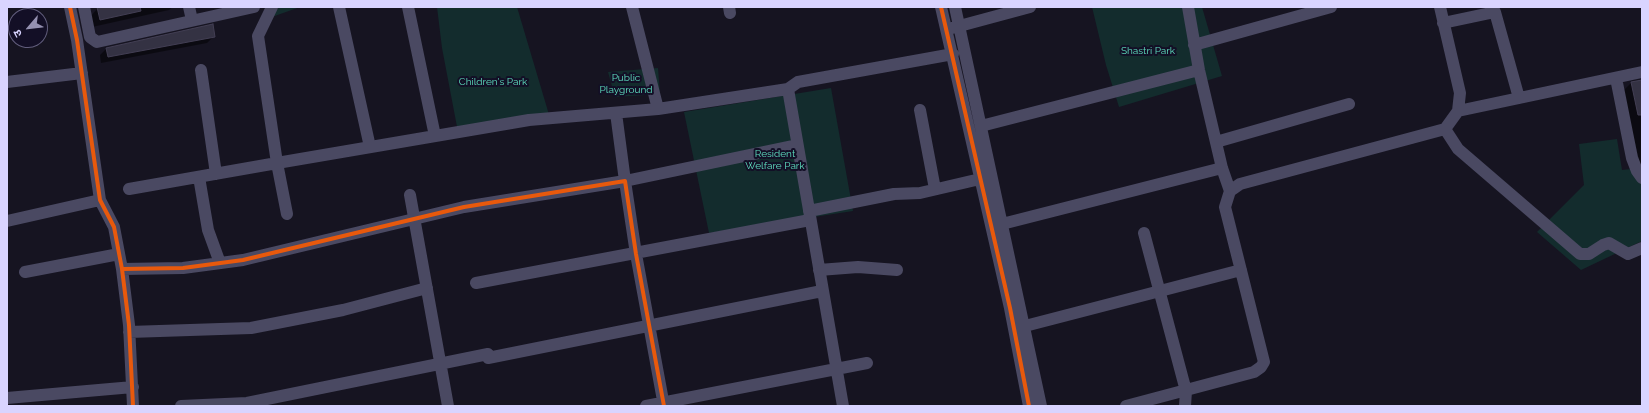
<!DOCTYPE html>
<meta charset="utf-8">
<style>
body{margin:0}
#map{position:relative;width:1649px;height:413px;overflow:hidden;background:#161421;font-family:Raleway,"Noto Sans Devanagari",sans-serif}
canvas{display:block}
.frame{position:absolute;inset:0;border:8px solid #d9d4ff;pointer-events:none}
.north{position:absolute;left:8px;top:8px;width:40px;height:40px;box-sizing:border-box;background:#130f26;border:1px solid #625e7d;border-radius:50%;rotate:242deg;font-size:11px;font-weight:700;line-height:16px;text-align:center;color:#d9d4ff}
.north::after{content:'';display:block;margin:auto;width:14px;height:18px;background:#9591b1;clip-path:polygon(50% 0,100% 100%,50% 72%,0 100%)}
</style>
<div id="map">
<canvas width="1649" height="413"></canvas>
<div class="frame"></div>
<div class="north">उ</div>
</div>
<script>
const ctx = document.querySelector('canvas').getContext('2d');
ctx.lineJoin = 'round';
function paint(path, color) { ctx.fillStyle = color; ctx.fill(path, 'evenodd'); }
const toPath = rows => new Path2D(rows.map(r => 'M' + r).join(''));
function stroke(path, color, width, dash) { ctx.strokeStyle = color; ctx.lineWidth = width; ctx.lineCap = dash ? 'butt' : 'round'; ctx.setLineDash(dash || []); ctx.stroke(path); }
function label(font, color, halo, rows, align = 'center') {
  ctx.font = font + ' Raleway,sans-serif'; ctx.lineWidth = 4; ctx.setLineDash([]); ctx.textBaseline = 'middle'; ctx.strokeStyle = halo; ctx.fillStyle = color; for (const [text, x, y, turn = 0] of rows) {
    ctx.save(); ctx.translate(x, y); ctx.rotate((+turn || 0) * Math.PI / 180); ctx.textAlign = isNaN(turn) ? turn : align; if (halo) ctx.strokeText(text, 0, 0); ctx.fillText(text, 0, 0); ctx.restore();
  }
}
const green = toPath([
 [279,7,300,7,269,18],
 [437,7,517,7,550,118,458,132,442,48],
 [1092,7,1202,7,1222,76,1119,107,1106,65],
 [658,68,660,94,615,97,608,72],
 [831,88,853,211,709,233,684,112],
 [1617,139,1622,170,1631,169,1642,183,1642,241,1581,270,1537,232,1584,185,1579,144]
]);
const shadow = toPath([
 [106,7,173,7,169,10,92,27,90,17,97,9],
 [214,36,207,43,101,63,100,55,106,49],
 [1642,81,1642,173,1623,91,1631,83]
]);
const building = toPath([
 [97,7,140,7,141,11,100,20,97,7],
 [213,24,215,37,108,57,106,48,213,24],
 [1642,80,1642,115,1638,115,1631,82,1642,80]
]);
const minor = toPath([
 [70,7,77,40,100,200,114,227,122,269,129,325,133,406],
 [84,7,90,37,97,42,254,7],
 [189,7,192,20],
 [339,7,370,147],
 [408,7,435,136],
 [632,7,658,109],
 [729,7,730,13],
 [941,7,1010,308,1029,406],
 [955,7,1041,406],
 [1188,7,1199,70,1222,168,1230,191],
 [1443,23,1495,12,1519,98],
 [952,28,1030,7],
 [1194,45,1331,7],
 [201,70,216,174],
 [1616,78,1632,158,1637,171,1642,178],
 [7,82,82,73],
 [788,89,843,406],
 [920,110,935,189],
 [1458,111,1642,72],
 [616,113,625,181,797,145],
 [981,126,1199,70],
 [1445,129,1458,149,1580,254,1589,254,1603,245,1609,243,1628,254,1642,248],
 [1216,142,1349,104],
 [199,177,208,230,220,263],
 [129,189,277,163,258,36,272,7],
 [410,195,448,406],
 [809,211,894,194,920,193,980,179],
 [287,214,277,163,529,120,658,109,788,89,798,82,953,54],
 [7,221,100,200],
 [1002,224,1222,168],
 [1144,233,1186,391,1185,406],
 [122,269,183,268,243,260,464,207,625,181,636,254,664,406],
 [819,270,858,267,897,270],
 [25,272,119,254],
 [476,283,810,220],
 [1025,326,1241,270],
 [129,332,251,328,343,310,427,288],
 [488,358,822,291],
 [7,398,133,387],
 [181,406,247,403,488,354],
 [646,406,867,363],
 [1126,406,1254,372,1261,367,1264,362,1225,207,1230,191,1240,184,1445,129,1458,111,1460,93,1440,7]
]);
const cycleway = toPath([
 [70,7,77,40,100,200,114,227,122,269,129,325,133,406],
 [941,7,1010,308,1029,406],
 [122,269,183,268,243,260,464,207,625,181,636,254,664,406]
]);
const parkNames = [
 ["Shastri Park",1148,51],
 ["Public",626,78],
 ["Playground",626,90],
 ["Children's Park",493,82],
 ["Resident",775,154],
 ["Welfare Park",775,166]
];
paint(green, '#132c2d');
paint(shadow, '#0007');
paint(building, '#343243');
stroke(building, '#433f54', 1);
stroke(minor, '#4a4962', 12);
stroke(cycleway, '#e8590c', 4);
label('10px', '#5fe0c0', '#130f26', parkNames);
</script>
